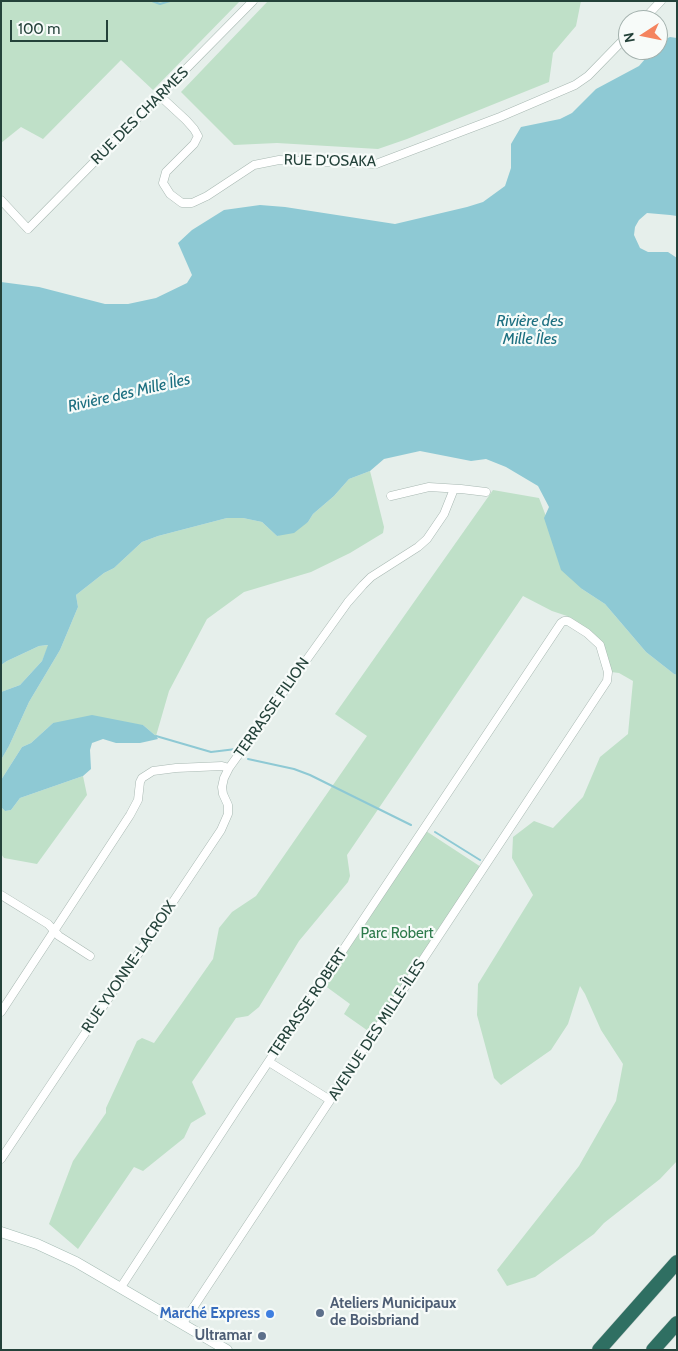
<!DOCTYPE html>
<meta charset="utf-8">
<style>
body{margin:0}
#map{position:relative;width:678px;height:1351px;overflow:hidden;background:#e6efeb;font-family:Cabin,sans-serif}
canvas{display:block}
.frame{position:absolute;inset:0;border:2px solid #24423a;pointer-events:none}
.north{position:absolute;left:618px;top:10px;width:50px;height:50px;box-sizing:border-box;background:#f7fbf9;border:1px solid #a3b1ad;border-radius:50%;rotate:259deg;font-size:14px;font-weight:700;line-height:20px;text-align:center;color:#24423a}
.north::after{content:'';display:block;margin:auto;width:18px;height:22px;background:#f4845f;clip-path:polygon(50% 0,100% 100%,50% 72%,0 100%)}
.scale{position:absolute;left:10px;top:20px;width:98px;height:22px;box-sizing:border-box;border:2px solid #24423a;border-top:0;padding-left:6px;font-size:15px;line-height:18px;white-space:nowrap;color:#24423a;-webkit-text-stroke:4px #f7fbf9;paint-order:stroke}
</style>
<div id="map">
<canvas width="678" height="1351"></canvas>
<div class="frame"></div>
<div class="north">N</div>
<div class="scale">100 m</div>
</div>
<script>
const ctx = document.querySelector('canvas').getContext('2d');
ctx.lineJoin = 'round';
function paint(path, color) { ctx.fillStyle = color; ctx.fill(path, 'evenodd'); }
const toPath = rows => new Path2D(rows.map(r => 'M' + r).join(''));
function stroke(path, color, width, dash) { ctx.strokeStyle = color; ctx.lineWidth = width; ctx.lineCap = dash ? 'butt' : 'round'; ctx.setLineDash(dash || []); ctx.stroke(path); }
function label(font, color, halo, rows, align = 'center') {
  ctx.font = font + ' Cabin,sans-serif'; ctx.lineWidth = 4.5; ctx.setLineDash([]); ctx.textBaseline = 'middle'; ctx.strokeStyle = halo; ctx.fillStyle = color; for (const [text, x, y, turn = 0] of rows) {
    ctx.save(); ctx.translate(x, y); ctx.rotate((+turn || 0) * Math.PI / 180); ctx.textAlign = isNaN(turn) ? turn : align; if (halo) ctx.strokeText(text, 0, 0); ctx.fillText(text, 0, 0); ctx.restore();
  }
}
const green = toPath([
 [1,1,240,1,153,90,121,60,43,139,21,127,1,143],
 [268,1,581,1,576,26,553,53,549,82,407,139,378,149,277,143,234,145,181,92],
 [370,471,384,527,383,533,350,553,311,572,244,592,207,619,169,691,156,736,143,725,53,723,31,743,22,747,1,780,1,760,9,746,29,702,60,650,78,607,76,595,104,573,114,568,142,542,158,536,227,518,243,518,262,522,277,536,308,522,313,514,334,496,349,479],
 [493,490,539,498,557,545,582,589,605,604,646,652,674,674,677,675,677,1161,660,1179,604,1223,594,1234,535,1277,507,1286,497,1270,579,1166,616,1101,623,1064,601,1030,585,994,580,986,568,1024,551,1050,501,1085,494,1078,477,1015,478,984,533,895,512,858,513,837,534,821,553,828,583,797,600,757,628,734,633,681,619,673,611,672,602,643,597,637,567,616,552,611,523,596,347,855,350,876,348,882,299,941,259,1007,248,1016,236,1018,192,1082,206,1114,191,1123,184,1138,143,1171,134,1167,78,1249,49,1224,73,1161,106,1113,106,1108,137,1041,142,1038,154,1043,213,959,219,928,232,912,256,896,367,736,335,714],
 [49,645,42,661,20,685,1,692,1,665,7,661,39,646],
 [83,776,87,795,37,864,4,858,1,854,1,807,5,811,11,810,20,798],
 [426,831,481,867,371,1033,344,1014,350,1004,324,985]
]);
const water = toPath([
 [670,37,677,38,677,216,670,215,647,213,639,220,635,227,634,235,640,248,648,252,668,252,677,258,677,675,674,674,646,652,605,604,582,589,561,570,544,518,549,507,538,486,506,467,486,459,471,461,420,451,384,459,370,471,349,479,334,496,313,514,308,522,294,533,277,536,262,522,243,518,227,518,158,536,142,542,114,568,104,573,76,595,78,607,60,650,29,702,9,746,1,760,1,692,20,685,42,661,48,645,39,646,7,661,1,665,1,282,39,287,105,304,128,304,156,298,187,283,192,275,178,243,192,230,224,210,260,205,285,207,395,224,467,207,483,202,505,186,511,168,511,144,521,127,560,119,572,113,596,89,639,66,653,50,658,50,659,42],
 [92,715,143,725,156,736,158,739,140,743,116,743,103,739,92,743,90,750,91,769,83,776,20,798,11,810,5,811,1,807,1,780,22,747,31,743,53,723]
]);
const stream = toPath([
 [152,1,160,4,170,1],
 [156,736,211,752,236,749],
 [248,759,294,769,310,775,411,825],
 [435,832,480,860]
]);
const street = toPath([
 [643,20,661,1],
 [160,96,186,120,194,129,198,136,194,144,166,172,163,183,170,194,182,203,192,203,207,196,254,165,279,160,376,164,500,117,575,85,588,76,628,35],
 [1,200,28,229,253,1],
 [391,496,429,487,461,489,486,492],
 [1,895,48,924,59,936,90,956],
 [1,1012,130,815,138,800,140,782,142,778,153,771,176,768,222,766,229,768],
 [269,1062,330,1100],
 [1,1159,221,830,228,814,228,805,223,794,222,787,224,778,229,768,348,602,363,585,371,577,418,547,427,539,444,514,454,489],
 [121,1287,241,1103,561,623,564,621,568,621,587,633,600,645,608,672,607,681,183,1323]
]);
const secondary = toPath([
 [1,1232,37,1244,76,1262,227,1350]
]);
const highway = toPath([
 [599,1350,677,1262],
 [653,1350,677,1323]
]);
const markers = [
 [320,1313,5,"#5c6f8a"],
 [270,1314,5,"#3f7fe0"],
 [262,1336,5,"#5c6f8a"]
];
const streetNames = [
 ["RUE DES CHARMES",140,116,-45],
 ["RUE D'OSAKA",330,161,1],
 ["TERRASSE FILION",272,708,-55],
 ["RUE YVONNE-LACROIX",129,967,-56],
 ["TERRASSE ROBERT",308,1003,-56],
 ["AVENUE DES MILLE-ÎLES",377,1030,-57]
];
const parkNames = [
 ["Parc Robert",397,934]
];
const serviceNames = [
 ["Ateliers Municipaux",330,1304],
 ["de Boisbriand",330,1321],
 ["Ultramar",252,1336,"right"]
];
const shopNames = [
 ["Marché Express",260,1314]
];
const waterNames = [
 ["Rivière des",530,321],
 ["Mille Îles",530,339],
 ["Rivière des Mille Îles",129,393,-13]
];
paint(green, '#bfe0c8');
paint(water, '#8ec9d4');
stroke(stream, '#8ec9d4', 2);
stroke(street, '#a8b8b2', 9);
stroke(secondary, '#a4bbb3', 11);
stroke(highway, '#c2cac8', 15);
stroke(street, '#fff', 8);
stroke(secondary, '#fff', 10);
stroke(highway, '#2f6f62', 14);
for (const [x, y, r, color] of markers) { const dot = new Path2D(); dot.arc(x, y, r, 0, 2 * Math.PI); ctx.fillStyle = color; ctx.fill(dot); stroke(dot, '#f7fbf9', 2); }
label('15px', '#24423a', '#f7fbf9', streetNames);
label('15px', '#2d7a4b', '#f7fbf9', parkNames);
label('bold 15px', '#4e5e75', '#f7fbf9', serviceNames, 'left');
label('bold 15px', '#366cbe', '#f7fbf9', shopNames, 'right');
label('italic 16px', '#1c6f80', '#f7fbf9', waterNames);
</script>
